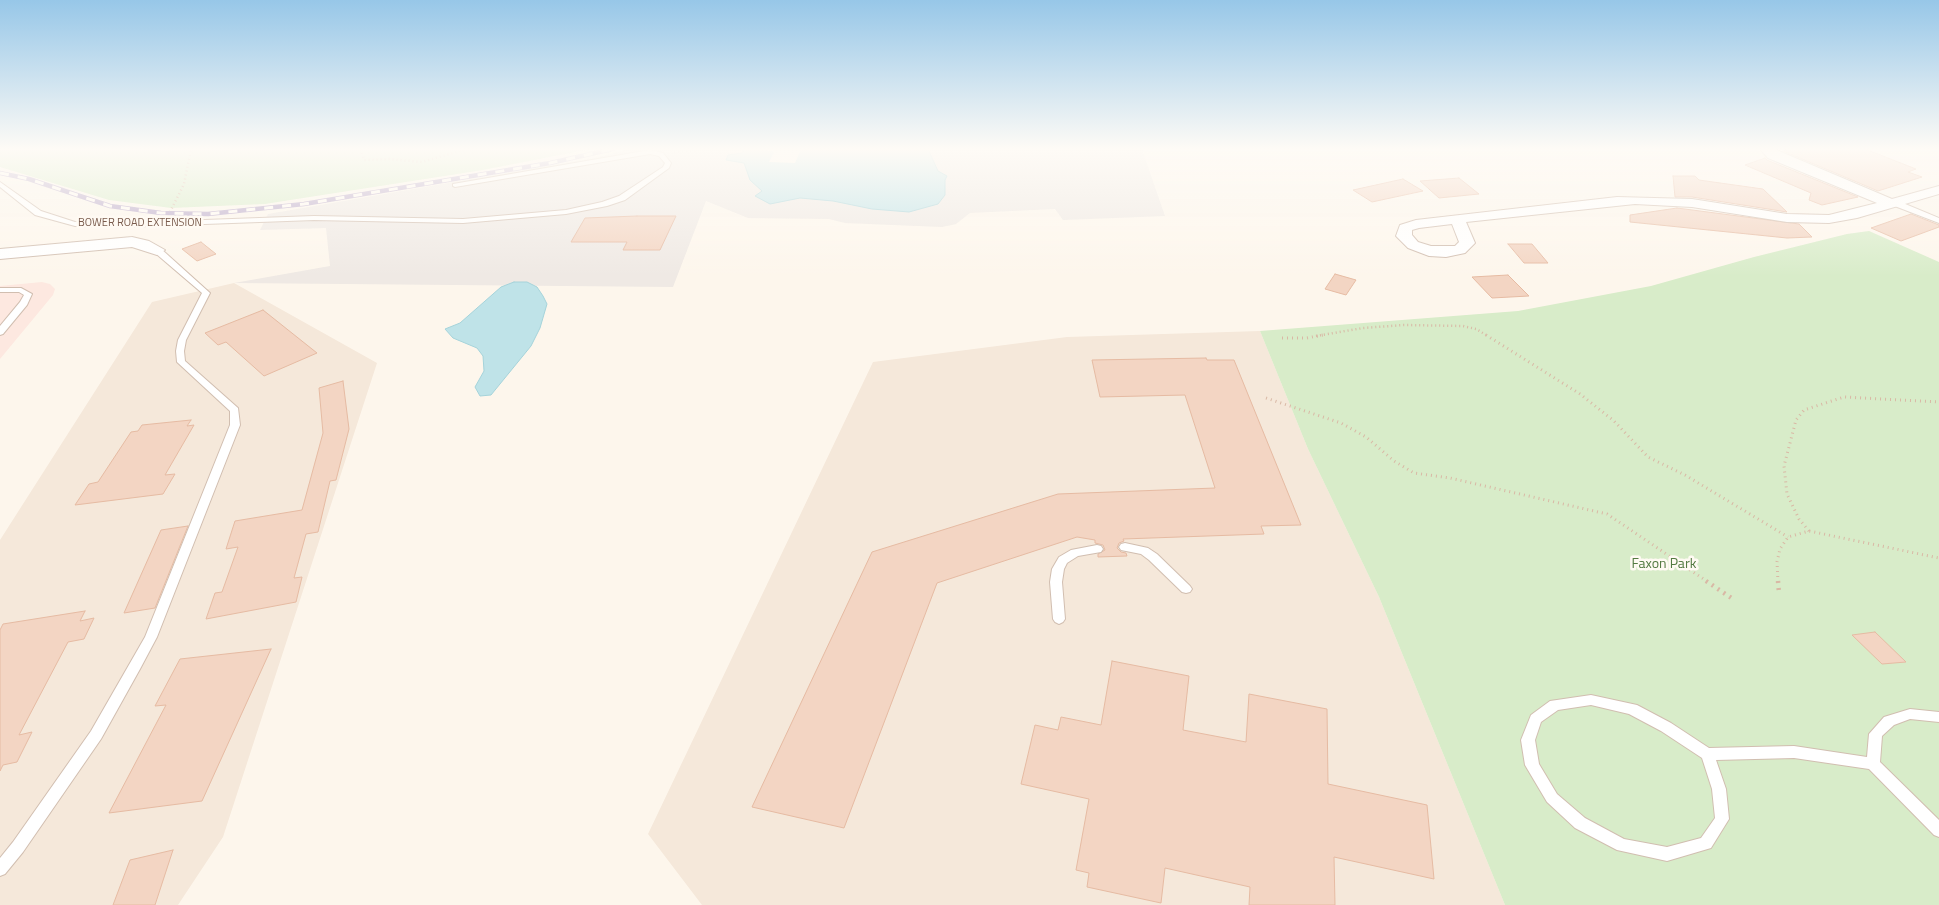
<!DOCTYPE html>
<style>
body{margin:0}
canvas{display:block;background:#fdf6ec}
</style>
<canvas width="1939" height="905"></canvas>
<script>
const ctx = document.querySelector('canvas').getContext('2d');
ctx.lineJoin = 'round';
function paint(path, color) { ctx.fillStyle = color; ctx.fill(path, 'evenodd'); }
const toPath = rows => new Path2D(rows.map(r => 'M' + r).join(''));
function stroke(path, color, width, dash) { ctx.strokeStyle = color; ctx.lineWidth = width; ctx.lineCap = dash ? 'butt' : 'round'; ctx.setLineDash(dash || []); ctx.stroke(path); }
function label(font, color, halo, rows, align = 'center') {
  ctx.font = font + ' "Titillium Web",sans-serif'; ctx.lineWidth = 5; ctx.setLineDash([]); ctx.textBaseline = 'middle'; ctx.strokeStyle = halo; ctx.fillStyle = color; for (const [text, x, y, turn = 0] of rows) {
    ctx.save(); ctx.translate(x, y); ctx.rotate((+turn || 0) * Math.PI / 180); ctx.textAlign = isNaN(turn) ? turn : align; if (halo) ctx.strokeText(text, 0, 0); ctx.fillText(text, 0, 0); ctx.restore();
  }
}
const residential = toPath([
 [234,283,377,363,223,837,178,905,0,905,0,540,152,302],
 [1260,331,1308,449,1379,597,1505,905,702,905,648,834,873,362,1067,337]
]);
const commercial = toPath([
 [42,282,50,284,55,289,53,295,0,359,0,286]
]);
const industrial = toPath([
 [630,149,1142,149,1165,216,1063,220,1055,209,970,213,956,224,942,227,845,223,829,219,748,218,706,201,673,287,234,283,330,266,326,228,260,230,268,214,599,157]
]);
const green = toPath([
 [0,149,591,149,483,170,265,204,171,208,109,200,0,167],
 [1869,231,1939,262,1939,905,1505,905,1379,597,1308,449,1260,331,1518,311,1651,286,1754,257,1847,234]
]);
const water = toPath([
 [744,149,928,149,938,171,947,176,945,180,945,195,938,204,909,212,872,209,833,201,800,198,770,204,755,196,762,191,750,180,744,163,726,160,728,155,742,153,744,149],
 [514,282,527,282,537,287,543,296,547,304,540,328,531,346,491,395,480,396,475,387,484,371,483,356,477,348,453,338,445,329,460,323,501,287,514,282]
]);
const pier = toPath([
 [801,149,795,163,769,162,774,152,772,151,741,150]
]);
const building = toPath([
 [1788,149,1865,149,1916,169,1908,172,1922,177,1878,191,1783,151,1788,149],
 [1765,158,1767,160,1858,197,1822,205,1809,200,1811,193,1745,165,1765,158],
 [1673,176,1695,176,1699,180,1763,189,1787,212,1692,197,1675,197,1673,176],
 [1459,178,1479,194,1439,198,1420,181,1459,178],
 [1403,179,1423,191,1372,202,1353,190,1403,179],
 [1677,208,1799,224,1812,237,1787,238,1630,222,1630,215,1677,208],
 [1911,214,1939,225,1939,227,1901,241,1871,228,1911,214],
 [637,216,676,216,660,250,623,250,627,242,571,242,585,218,637,216],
 [201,242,216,254,197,261,182,249,201,242],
 [1508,244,1532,244,1548,263,1524,263,1508,244],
 [1335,274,1356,280,1346,295,1325,289,1335,274],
 [1508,275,1529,296,1492,298,1472,277,1508,275],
 [263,310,317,353,264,376,226,342,218,345,205,333,263,310],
 [1206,358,1207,360,1234,360,1301,525,1261,526,1264,534,1123,539,1124,541,1119,543,1117,548,1121,552,1126,553,1127,556,1098,557,1098,554,1105,550,1103,545,1095,543,1095,540,1077,537,937,583,844,828,752,807,872,552,1058,494,1215,488,1185,395,1100,397,1092,360,1206,358],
 [343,381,349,429,336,480,330,481,318,532,306,534,294,578,302,577,296,602,206,619,215,593,222,592,238,547,226,549,235,521,302,510,323,433,319,388,343,381],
 [191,420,187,426,194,425,165,475,175,474,163,494,75,505,89,484,98,482,131,432,138,431,142,425,191,420],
 [188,526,155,608,124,613,161,530,188,526],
 [85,611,80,621,94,618,84,639,68,642,19,735,32,732,17,762,3,765,0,771,0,630,3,624,85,611],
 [1875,632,1906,662,1882,664,1852,635,1875,632],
 [271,649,202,801,109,813,166,705,155,706,180,659,271,649],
 [1112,661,1189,676,1183,730,1246,742,1249,694,1327,709,1328,784,1427,805,1434,879,1334,857,1335,905,1249,905,1250,887,1165,868,1161,903,1087,887,1089,873,1076,870,1089,799,1021,784,1035,725,1058,730,1061,717,1101,725,1112,661],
 [173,850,155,905,113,905,130,860,173,850]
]);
const pathFar2 = toPath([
 [361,149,364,160,389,159,422,162,466,149],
 [776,149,798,150],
 [674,152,711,149],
 [170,212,184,184,191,149],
 [1316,336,1363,328,1404,325,1463,326,1476,329,1488,336]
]);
const pathFar1 = toPath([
 [1486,335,1580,394,1614,421,1648,457,1685,475,1788,537],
 [1282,338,1307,338,1323,335],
 [1266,398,1341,423,1366,437,1394,461,1414,473,1450,478,1607,514,1708,582],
 [1809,531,1799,519,1787,494,1784,466,1796,420,1804,410,1844,397,1939,402],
 [1778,582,1777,562,1780,549,1788,537,1809,531,1939,558]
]);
const path = toPath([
 [1706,581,1733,599],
 [1778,581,1779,593]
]);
const service = toPath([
 [650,150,663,153,671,163,669,168,625,200,607,206,566,214,463,223,314,220,123,227,75,226,35,215,0,187,0,182,41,211,75,222,123,223,314,216,463,219,566,210,602,202,619,196,663,167,665,163,659,156,650,154,455,187,453,186,453,184,650,150],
 [1892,201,1898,201,1939,218,1939,223,1892,205,1892,201],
 [154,248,160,248,210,293,186,340,184,351,185,361,238,408,240,425,157,637,140,669,101,739,23,852,5,874,0,876,0,858,13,842,91,731,145,637,230,425,230,411,177,362,176,351,178,340,202,293,154,252,154,248],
 [0,288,21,288,32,294,27,305,3,334,0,335,0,326,20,302,24,295,19,292,0,292,0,288],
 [1125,543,1148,548,1157,554,1190,586,1192,589,1190,592,1186,593,1182,592,1149,560,1141,554,1121,550,1119,547,1121,544,1125,543],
 [1097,545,1101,546,1103,549,1101,552,1078,556,1067,563,1064,569,1062,582,1065,619,1063,622,1059,624,1055,622,1053,619,1050,582,1052,569,1059,557,1071,550,1097,545],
 [1591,695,1637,705,1671,723,1709,748,1794,746,1867,757,1869,734,1884,717,1910,709,1939,712,1939,722,1910,719,1894,725,1882,736,1880,762,1939,820,1939,837,1934,835,1869,769,1794,758,1716,760,1726,789,1729,819,1711,848,1667,861,1617,850,1575,828,1547,802,1525,765,1521,740,1531,715,1550,701,1591,695],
 [1591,705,1629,714,1661,731,1702,758,1712,789,1715,818,1701,838,1667,847,1624,839,1585,818,1557,794,1539,764,1535,740,1541,722,1558,710,1591,705]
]);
const minor = toPath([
 [1760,149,1774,149,1892,199,1939,186,1939,194,1857,218,1829,223,1787,222,1692,207,1635,204,1466,222,1475,243,1465,253,1446,257,1429,256,1408,248,1396,236,1400,225,1416,220,1617,197,1692,199,1787,214,1829,215,1877,203,1768,158,1760,149],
 [1452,224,1459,242,1455,246,1431,246,1418,242,1412,235,1412,230,1419,228,1452,224],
 [132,237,149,241,165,250,157,255,132,247,0,259,0,249,132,237]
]);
const rail = toPath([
 [0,173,29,179,110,206,161,213,208,214,304,204,550,163,613,149]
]);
const farStreetnames = [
 ["BOWER ROAD EXTENSION",140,223]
];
const parkNames = [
 ["Faxon Park",1664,565]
];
paint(residential, '#f5e8da');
paint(commercial, '#fde8e0');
paint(industrial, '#efe9e4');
paint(green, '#d8ecc9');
paint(water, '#bfe3e8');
stroke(water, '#a5d3da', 1);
paint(pier, '#fdf6ec');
paint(building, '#f3d5c3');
stroke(building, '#e6bba3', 1);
stroke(service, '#d1beb0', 2);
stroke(minor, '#d1beb0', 2);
stroke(pathFar2, '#d9b8a5', 2.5, [1, 3]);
stroke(pathFar1, '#d9b8a5', 3, [1, 4]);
stroke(path, '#d9b8a5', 4.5, [2, 5]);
paint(service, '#fff');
paint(minor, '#fff');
stroke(rail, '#b9a8c9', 4.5);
stroke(rail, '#fffaf3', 3, [9]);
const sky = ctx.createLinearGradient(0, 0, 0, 276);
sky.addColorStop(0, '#97c7e8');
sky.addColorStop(0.54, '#fefbf6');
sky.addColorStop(1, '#fefbf600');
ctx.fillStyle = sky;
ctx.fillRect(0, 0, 1939, 276);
label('11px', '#7a5c4d', '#fffaf3', farStreetnames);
label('14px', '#537a41', '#fffaf3', parkNames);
</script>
